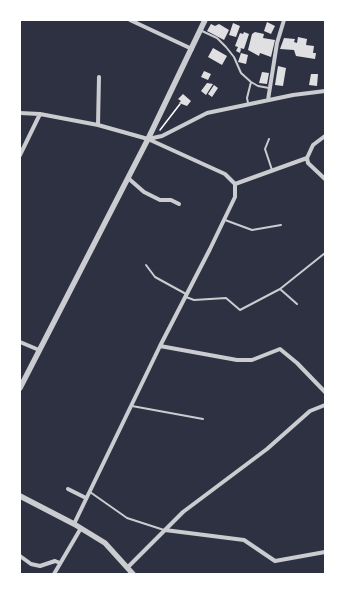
<!DOCTYPE html>
<style>
body{margin:0}
#map{position:relative;width:345px;height:594px;overflow:hidden;background:#2d3142;font-family:"Roboto Condensed",sans-serif}
canvas{display:block}
.frame{position:absolute;inset:0;border:21px solid #fff;pointer-events:none}
</style>
<div id="map">
<canvas width="345" height="594"></canvas>
<div class="frame"></div>
</div>
<script>
const ctx = document.querySelector('canvas').getContext('2d');
ctx.lineJoin = 'round';
function paint(path, color) { ctx.fillStyle = color; ctx.fill(path, 'evenodd'); }
const toPath = rows => new Path2D(rows.map(r => 'M' + r).join(''));
function stroke(path, color, width, dash) { ctx.strokeStyle = color; ctx.lineWidth = width; ctx.lineCap = dash ? 'butt' : 'round'; ctx.setLineDash(dash || []); ctx.stroke(path); }
const building = toPath([
 [267,22,275,26,271,34,264,31],
 [233,23,240,26,236,37,229,35],
 [211,24,215,26,219,24,229,30,224,40,207,31],
 [244,32,249,34,244,49,240,48,241,49,240,53,236,51,238,47,235,46,240,33,243,34],
 [255,32,264,34,263,38,275,40,271,57,260,53,259,56,248,50,252,34],
 [298,37,307,39,306,45,314,46,313,53,316,53,315,59,296,56,294,50,280,49,284,38,295,39,294,42,297,43],
 [213,48,227,56,222,65,208,57],
 [241,53,248,55,246,64,238,62],
 [278,66,286,68,283,86,275,85],
 [204,71,211,74,208,80,201,77],
 [262,72,269,73,267,84,259,83],
 [311,74,318,74,317,86,309,85],
 [207,83,213,84,206,95,201,91],
 [214,85,218,88,212,97,208,94],
 [183,94,191,101,187,106,179,103,181,101,178,99]
]);
const path = toPath([
 [160,130,180,104]
]);
const service = toPath([
 [202,31,217,38,226,47,234,57,241,73,251,82,258,86,269,88],
 [248,103,247,98,251,82],
 [269,139,265,149,272,170],
 [225,220,252,230,281,225],
 [146,265,155,277,186,294],
 [280,289,325,253],
 [186,297,194,300,226,298,240,310,280,289,297,304],
 [132,406,203,419],
 [90,492,127,518,164,530]
]);
const minor = toPath([
 [130,20,192,49],
 [268,100,277,43,284,20],
 [20,113,40,114,98,125,148,139,225,174,235,184,307,158,313,145,325,136],
 [98,125,99,77],
 [148,139,162,136,207,113,293,95,325,91],
 [20,155,40,114],
 [307,158,308,163,325,179],
 [128,178,144,192,160,200,171,200,179,204],
 [20,342,39,350],
 [160,346,237,360,252,360,280,349,297,363,325,392],
 [68,489,86,498],
 [74,524,160,346,210,249,235,197,235,184],
 [165,530,244,540,275,561,325,552],
 [20,556,31,564,40,566,55,561,60,563],
 [128,567,183,512,267,449,310,411,325,405],
 [54,574,81,528]
]);
const tertiary = toPath([
 [20,388,148,139,205,20],
 [20,496,74,524,105,543,133,574]
]);
paint(building, '#e0e0e3');
stroke(path, '#fff', 1.5);
stroke(service, '#caccd0', 2);
stroke(minor, '#caccd0', 4);
stroke(tertiary, '#caccd0', 5.5);
</script>
